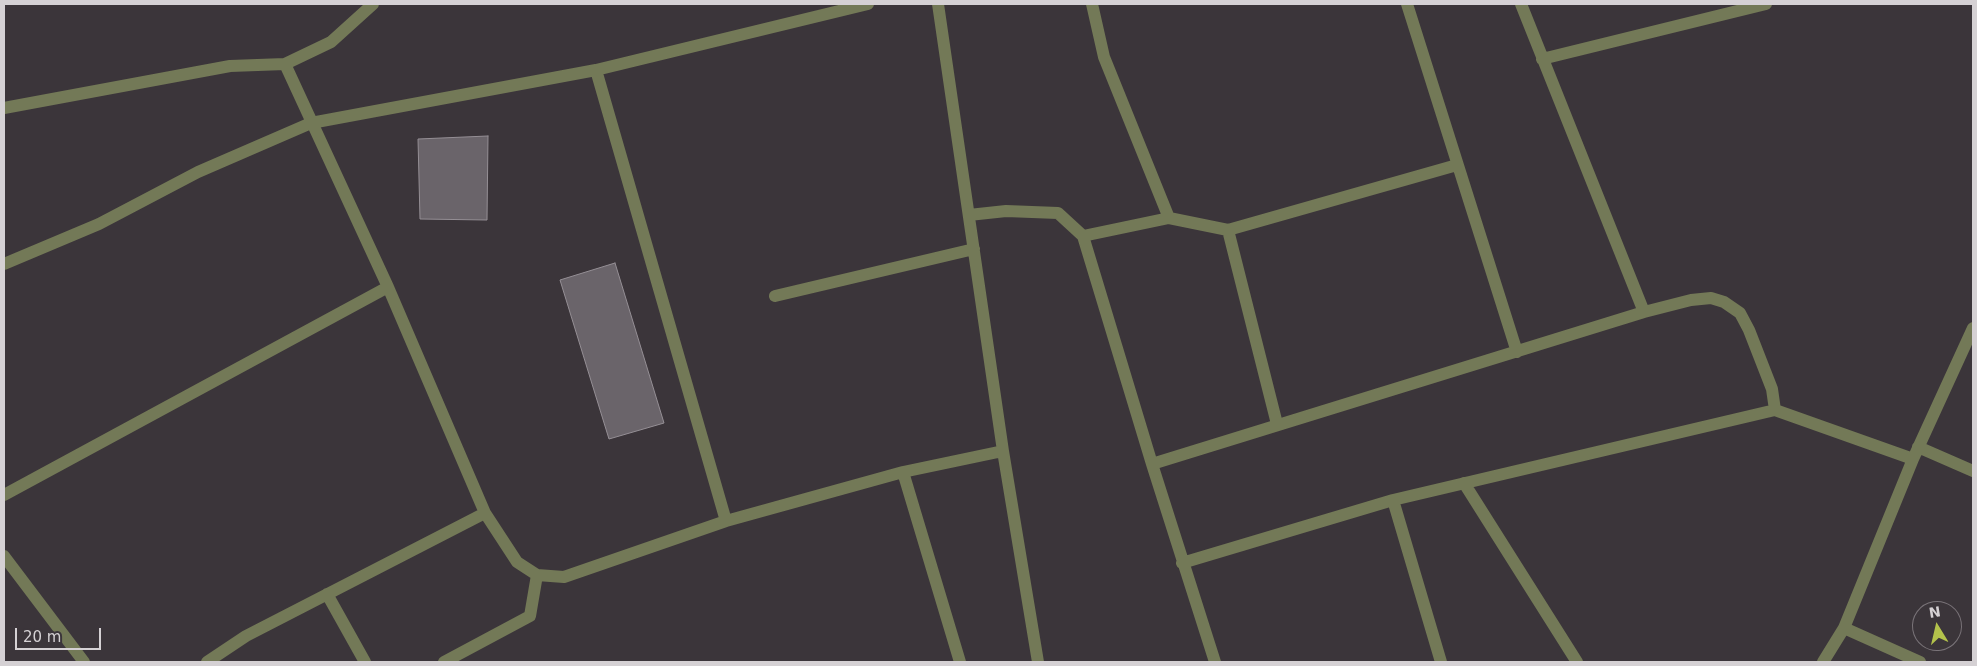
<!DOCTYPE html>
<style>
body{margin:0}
#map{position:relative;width:1977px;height:666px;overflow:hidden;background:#3b353a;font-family:"DejaVu Sans",sans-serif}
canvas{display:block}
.frame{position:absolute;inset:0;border:5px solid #d5d1d4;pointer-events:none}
.north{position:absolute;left:1912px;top:601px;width:50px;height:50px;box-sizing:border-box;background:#3b353a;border:1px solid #797378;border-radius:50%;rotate:351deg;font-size:14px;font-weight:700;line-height:20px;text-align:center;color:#d5d1d4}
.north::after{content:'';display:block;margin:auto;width:18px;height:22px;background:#b3c24b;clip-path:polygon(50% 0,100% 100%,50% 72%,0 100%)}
.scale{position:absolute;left:15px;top:628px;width:86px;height:22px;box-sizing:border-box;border:2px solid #d5d1d4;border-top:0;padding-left:6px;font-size:15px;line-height:18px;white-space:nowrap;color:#d5d1d4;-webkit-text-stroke:4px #3b353a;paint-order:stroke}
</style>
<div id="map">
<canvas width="1977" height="666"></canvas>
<div class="frame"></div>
<div class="north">N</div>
<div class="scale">20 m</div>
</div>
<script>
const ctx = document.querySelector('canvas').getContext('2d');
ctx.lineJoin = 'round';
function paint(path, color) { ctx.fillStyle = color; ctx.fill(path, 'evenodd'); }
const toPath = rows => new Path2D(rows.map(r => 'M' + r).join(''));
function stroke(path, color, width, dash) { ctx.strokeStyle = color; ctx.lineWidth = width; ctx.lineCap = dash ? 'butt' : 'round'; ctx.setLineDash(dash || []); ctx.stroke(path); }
const building = toPath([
 [488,136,487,220,420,219,418,139,488,136],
 [615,263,664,423,609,439,560,280,615,263]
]);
const minor = toPath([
 [938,4,1003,451,1038,662],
 [1407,4,1517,352],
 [1521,4,1644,312],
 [1542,59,1766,4],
 [285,64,388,287,485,513,517,562,537,575,564,577,726,521,903,472,1003,451],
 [596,70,726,521],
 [4,108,230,66,285,64,331,42,373,4],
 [969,215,1006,211,1058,213,1083,236,1152,464,1215,662],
 [1169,218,1228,230,1457,165],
 [1228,230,1277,424],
 [1083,236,1169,218,1104,57,1092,4],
 [4,264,99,224,198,172,311,123,596,70,868,4],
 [775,296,974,249],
 [1918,447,1973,471],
 [1152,464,1644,312,1691,300,1711,298,1724,302,1740,313,1749,330,1772,389,1775,410],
 [903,472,960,662],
 [1464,483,1577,662],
 [4,495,388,287],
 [1393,500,1441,662],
 [4,556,84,662],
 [1182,563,1393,500,1775,410,1913,459],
 [327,594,365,662],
 [1844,628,1920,662],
 [207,662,246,636,485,513],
 [444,662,530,616,537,575],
 [1823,662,1844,628,1913,459,1973,328]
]);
paint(building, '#6a646a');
stroke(building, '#958f95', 1);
stroke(minor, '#737957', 12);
</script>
